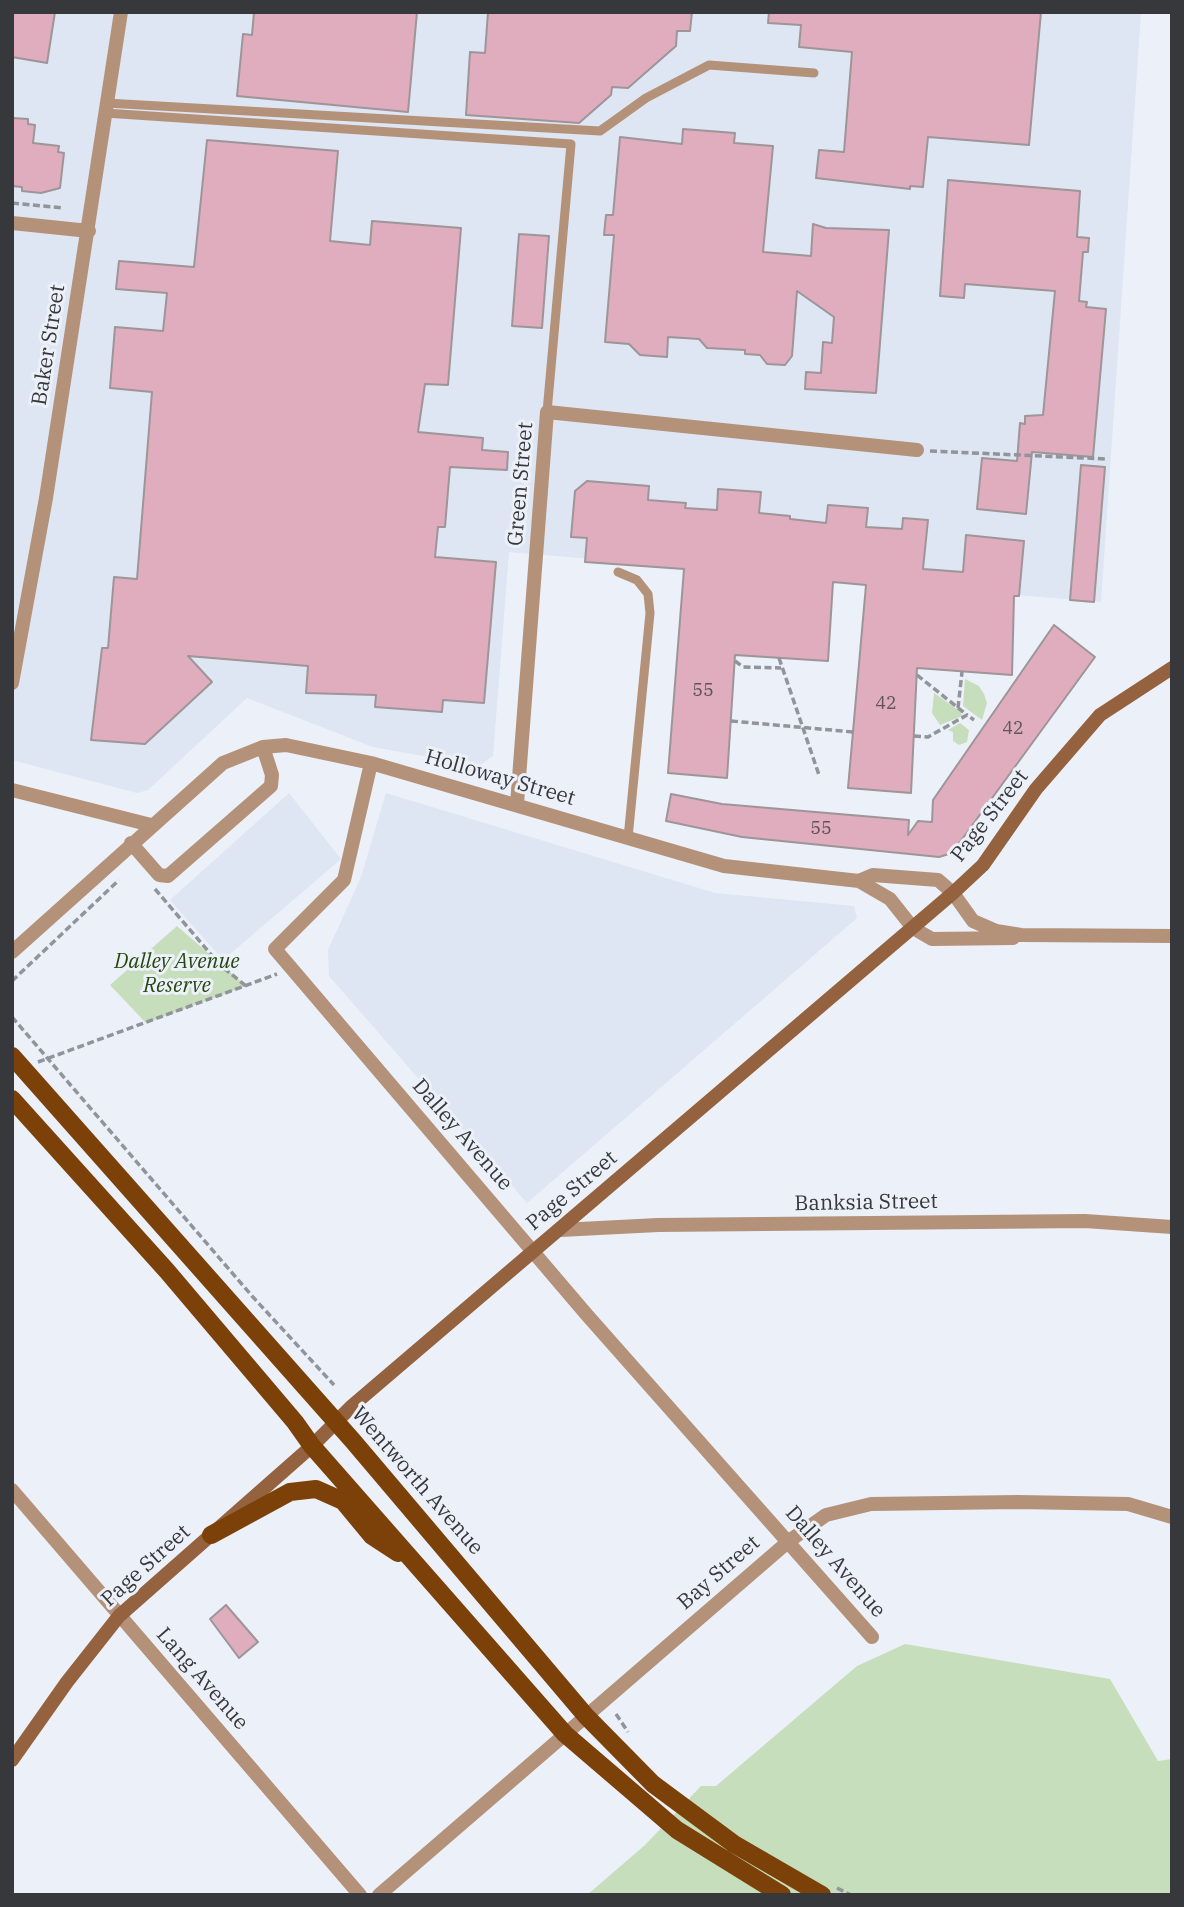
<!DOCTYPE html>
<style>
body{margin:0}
#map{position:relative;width:1184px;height:1907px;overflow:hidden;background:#ecf0f8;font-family:"IBM Plex Serif",serif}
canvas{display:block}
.frame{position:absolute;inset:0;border:14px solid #37383b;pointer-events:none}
</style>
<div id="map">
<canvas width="1184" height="1907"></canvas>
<div class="frame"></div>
</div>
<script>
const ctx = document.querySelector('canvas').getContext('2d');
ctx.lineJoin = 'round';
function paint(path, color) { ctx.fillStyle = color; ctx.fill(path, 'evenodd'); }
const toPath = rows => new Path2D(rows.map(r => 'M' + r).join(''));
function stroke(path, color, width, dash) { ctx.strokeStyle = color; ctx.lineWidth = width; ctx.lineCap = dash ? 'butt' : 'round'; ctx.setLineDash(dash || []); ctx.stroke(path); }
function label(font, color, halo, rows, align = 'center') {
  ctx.font = font + ' "IBM Plex Serif",serif'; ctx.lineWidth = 6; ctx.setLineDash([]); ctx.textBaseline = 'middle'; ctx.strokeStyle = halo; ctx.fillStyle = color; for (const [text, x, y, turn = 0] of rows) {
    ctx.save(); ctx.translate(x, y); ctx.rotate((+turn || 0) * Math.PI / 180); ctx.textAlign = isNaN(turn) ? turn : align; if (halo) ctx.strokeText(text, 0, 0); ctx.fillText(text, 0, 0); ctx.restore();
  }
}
const built = toPath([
 [12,12,1141,12,1101,602,509,552,493,756,479,766,373,747,247,698,148,790,137,793,12,760],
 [289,793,341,859,223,960,170,900],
 [386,793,715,893,854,906,857,918,527,1203,329,976,328,950,361,877]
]);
const green = toPath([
 [965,679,979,686,984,694,987,703,982,720,963,706],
 [934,693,961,712,962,716,940,725,932,713],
 [960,723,969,730,967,742,959,745,953,741,953,732,948,730],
 [177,926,246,986,146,1023,110,985],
 [905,1644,1110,1679,1158,1761,1172,1759,1172,1895,587,1895,645,1845,701,1786,716,1786,857,1666]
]);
const building = toPath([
 [12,12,55,12,47,63,12,57,12,12],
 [254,12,417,12,408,112,237,96,243,34,252,35,254,12],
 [488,12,692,12,690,31,677,31,676,46,628,88,612,87,611,95,579,123,466,115,470,52,485,53,488,12],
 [769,12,1041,12,1029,145,928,137,923,187,910,186,910,189,816,178,819,150,844,152,852,52,799,47,801,25,768,23,769,12],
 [12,118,28,119,28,124,35,125,33,143,59,146,58,152,64,153,60,188,41,193,22,191,22,187,12,186,12,118],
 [683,129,735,133,734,143,773,146,763,252,811,256,813,224,826,228,889,230,876,393,805,389,806,372,821,373,823,342,832,343,834,317,797,291,792,356,785,365,767,364,760,355,745,354,745,350,707,348,699,339,668,337,667,357,640,355,629,344,605,342,614,235,604,235,606,215,613,215,620,137,682,144,683,129],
 [207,140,338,151,330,241,370,245,372,221,461,228,448,385,425,384,418,432,483,438,482,450,508,452,507,470,450,467,445,527,438,527,435,557,496,562,484,703,443,700,442,712,375,707,376,695,306,693,308,666,188,656,212,682,145,744,91,740,102,648,108,648,114,577,137,579,152,392,110,388,115,327,163,331,167,293,116,289,119,261,194,267,207,140],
 [948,180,1080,191,1077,237,1089,238,1088,252,1083,252,1079,301,1087,302,1086,307,1106,309,1093,457,1032,452,1026,514,977,509,982,458,1017,461,1020,423,1025,424,1025,416,1043,415,1055,291,965,284,964,298,940,296,948,180],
 [519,234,549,236,542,328,512,326,519,234],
 [1081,465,1105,467,1094,602,1070,600,1081,465],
 [587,481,649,486,648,500,686,503,685,508,717,510,718,489,761,492,759,513,790,516,790,519,826,523,828,505,868,508,866,527,902,529,903,518,928,520,923,569,963,572,966,535,1024,541,1019,596,1014,596,1012,675,917,668,911,793,848,788,866,585,833,582,828,661,735,655,727,778,668,773,684,569,585,562,587,538,571,537,575,491,587,481],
 [1054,625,1095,657,952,853,939,857,742,837,666,821,671,794,722,804,909,820,908,835,918,821,932,822,933,800,1054,625],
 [226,1605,258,1642,239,1658,210,1619,226,1605]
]);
const path = toPath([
 [12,203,64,208],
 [930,451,1107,459],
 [779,658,819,775],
 [735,661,743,667,781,668],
 [917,675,967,715],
 [958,708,962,672],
 [731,721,853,732],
 [914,736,928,737,967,715,974,720],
 [155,889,220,965,246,986],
 [12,981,119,880],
 [12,1017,252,1296,334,1385],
 [38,1062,277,974],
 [616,1714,628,1732],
 [837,1888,851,1895]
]);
const service = toPath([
 [106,103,600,131,646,98,709,65,814,73],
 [105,113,571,144,547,412],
 [618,572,637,580,648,594,650,613,628,838]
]);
const minor = toPath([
 [12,223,89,231],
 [12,683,46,498,121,12],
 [371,763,344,880,275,949,587,1315,872,1637],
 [12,790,151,825],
 [517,804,547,412,917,450],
 [131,843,159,875,168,876,271,786,272,775,263,747],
 [859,881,890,899,913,928,932,939,1013,938],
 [12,952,223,763,263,747,286,745,371,763,724,866,859,881,873,875,938,880,953,893,973,921,996,931,1021,935,1172,936],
 [560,1230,658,1225,1085,1221,1172,1227],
 [12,1490,360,1895],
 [379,1895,789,1541,826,1515,871,1504,1018,1502,1128,1504,1172,1517]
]);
const secondary = toPath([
 [12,1760,67,1682,119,1616,312,1446,352,1406,953,893,983,865,1036,789,1100,715,1172,668]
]);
const primary = toPath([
 [12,1056,353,1441,586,1716,653,1784,734,1844,822,1895],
 [12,1099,167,1271,295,1422,312,1446,565,1734,677,1830,782,1895],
 [211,1535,290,1492,316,1489,343,1501,372,1536,398,1553]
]);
const numberNames = [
 ["55",703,691],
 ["42",886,704],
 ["42",1013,729],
 ["55",821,829]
];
const streetNames = [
 ["Baker Street",49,345,-81],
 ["Green Street",521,484,-85],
 ["Holloway Street",500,778,16],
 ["Page Street",990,816,-52],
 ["Dalley Avenue",462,1135,49],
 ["Page Street",572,1191,-40],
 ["Banksia Street",866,1203,-1],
 ["Wentworth Avenue",417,1481,49],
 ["Dalley Avenue",835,1562,49],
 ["Page Street",146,1566,-42],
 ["Bay Street",719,1573,-41],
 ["Lang Avenue",202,1679,49]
];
const parkNames = [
 ["Dalley Avenue",177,962],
 ["Reserve",177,986]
];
paint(built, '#dee5f3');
paint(green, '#c6debc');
paint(building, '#dfadbe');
stroke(building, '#9d9597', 2);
stroke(path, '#919499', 3.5, [7, 3.5]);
stroke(service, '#b49179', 9);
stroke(minor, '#b49179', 14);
stroke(secondary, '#94623e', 14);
stroke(primary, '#7c4108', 18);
label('18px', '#61555c', null, numberNames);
label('21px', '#37383b', '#ecf0f8', streetNames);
label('italic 21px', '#254710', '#ecf0f8', parkNames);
</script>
